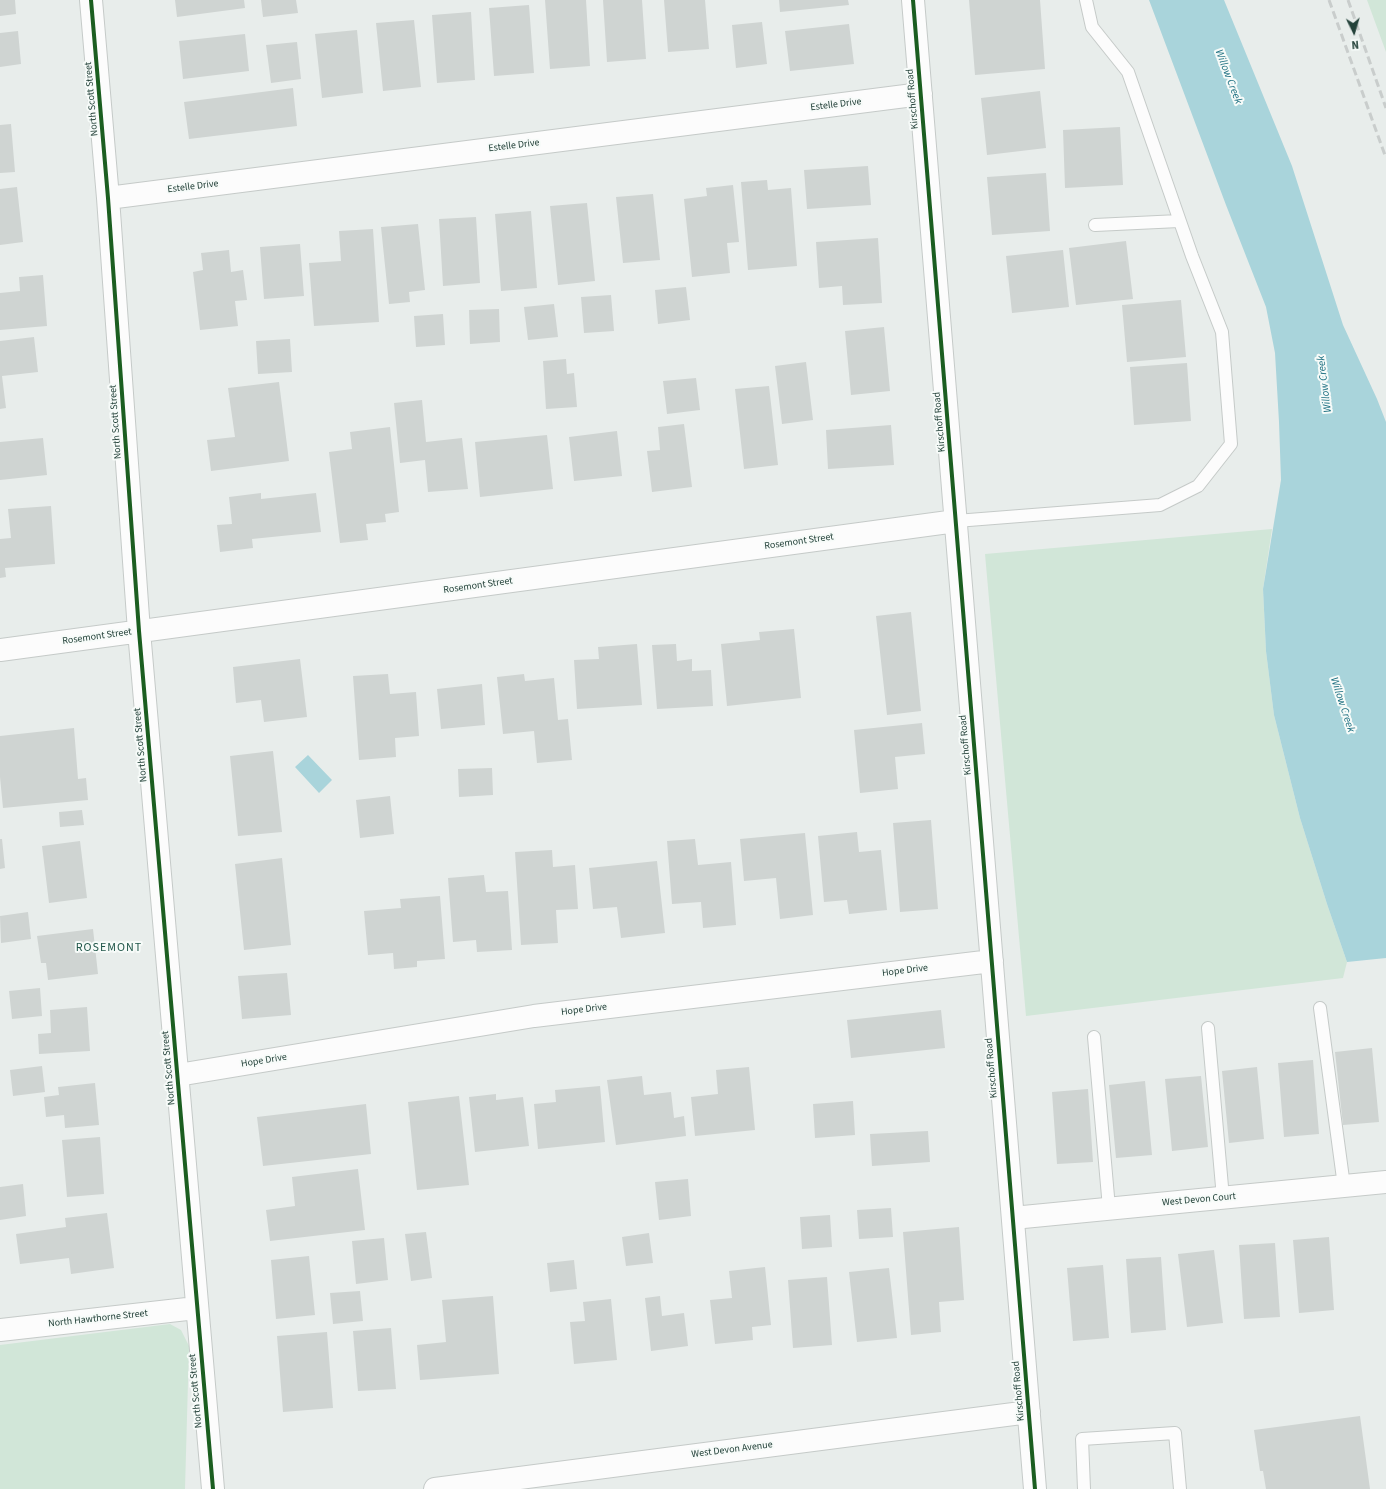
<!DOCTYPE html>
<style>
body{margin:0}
#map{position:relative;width:1386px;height:1489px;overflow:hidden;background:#e8edeb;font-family:"Source Sans 3",sans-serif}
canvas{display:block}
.north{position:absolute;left:1334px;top:12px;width:40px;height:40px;-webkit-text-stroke:3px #f7fbf9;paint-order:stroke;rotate:175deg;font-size:11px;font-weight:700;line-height:16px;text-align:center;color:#24423a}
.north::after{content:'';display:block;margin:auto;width:14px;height:18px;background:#24423a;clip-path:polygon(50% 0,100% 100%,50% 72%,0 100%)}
</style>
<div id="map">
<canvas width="1386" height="1489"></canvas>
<div class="north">N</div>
</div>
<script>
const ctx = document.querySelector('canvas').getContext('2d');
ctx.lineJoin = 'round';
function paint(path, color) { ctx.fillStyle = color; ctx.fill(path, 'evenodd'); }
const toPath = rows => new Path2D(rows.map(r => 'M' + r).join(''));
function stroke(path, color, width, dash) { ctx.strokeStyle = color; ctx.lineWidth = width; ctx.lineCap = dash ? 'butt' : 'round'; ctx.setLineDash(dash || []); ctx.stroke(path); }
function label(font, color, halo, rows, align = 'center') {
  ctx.font = font + ' "Source Sans 3",sans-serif'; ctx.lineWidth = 4; ctx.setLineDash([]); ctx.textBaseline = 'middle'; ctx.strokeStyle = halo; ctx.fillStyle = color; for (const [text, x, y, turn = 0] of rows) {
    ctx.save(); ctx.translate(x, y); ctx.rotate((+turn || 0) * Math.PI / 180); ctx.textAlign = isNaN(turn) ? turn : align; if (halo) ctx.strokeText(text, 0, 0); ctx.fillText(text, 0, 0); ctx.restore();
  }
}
const green = toPath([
 [1367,0,1386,0,1386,52],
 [1272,529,1263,589,1266,651,1274,715,1300,818,1327,904,1347,962,1343,978,1026,1016,985,554],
 [170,1324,181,1330,189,1346,185,1489,0,1489,0,1345]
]);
const water = toPath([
 [1149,0,1224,0,1292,166,1343,325,1377,399,1386,422,1386,958,1347,962,1327,904,1300,818,1274,715,1266,651,1263,589,1281,480,1279,422,1275,353,1266,307,1226,205],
 [308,755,332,780,319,793,295,767]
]);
const building = toPath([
 [0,0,15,0,16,14,0,16],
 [175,0,244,0,245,8,177,17],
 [261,0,296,0,298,13,263,17],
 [545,0,586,0,590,66,550,69],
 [603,0,642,0,646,59,607,62],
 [664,0,705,0,709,49,668,52],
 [779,0,848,0,849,5,780,12],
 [969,0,1040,0,1045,69,975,75],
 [529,5,534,73,494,76,489,8],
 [471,12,475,80,437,83,432,15],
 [414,20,421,87,383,91,376,23],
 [762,22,767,64,736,68,732,25],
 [849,24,854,64,790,71,785,31],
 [357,30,363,93,322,98,315,34],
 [18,31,21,64,0,67,0,33],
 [245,34,249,71,183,79,179,41],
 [297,42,301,79,271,83,266,45],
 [293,88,297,126,189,139,184,102],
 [1040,91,1046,148,987,155,981,98],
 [11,124,15,172,0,173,0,125],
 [1120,127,1123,185,1065,188,1063,130],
 [868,166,871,205,807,209,804,170],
 [1046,173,1050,231,992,235,987,177],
 [767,180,768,190,791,188,797,266,748,270,741,182],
 [733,185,739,242,727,243,730,273,692,277,684,199,707,196,706,188],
 [17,187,23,242,0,245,0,189],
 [653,194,660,260,623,263,616,197],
 [587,203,595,281,558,285,550,206],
 [531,211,537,288,501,291,495,214],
 [476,217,480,283,443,286,439,219],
 [418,224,425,290,409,292,410,302,389,304,381,227],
 [373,229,379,322,314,326,309,263,341,261,339,231],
 [878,238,882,303,843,305,842,286,819,288,816,242],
 [1126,241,1133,299,1076,305,1069,248],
 [300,244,304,296,264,299,260,247],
 [229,250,231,272,243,270,247,300,235,301,238,326,200,330,193,272,203,270,201,253],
 [1063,250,1069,307,1012,313,1006,256],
 [43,275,47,326,0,330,0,293,20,291,19,277],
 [686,287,690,320,658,324,655,290],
 [611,295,614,331,584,333,581,297],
 [1181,300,1186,357,1127,362,1122,305],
 [554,304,558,337,528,340,524,307],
 [499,309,500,342,470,344,469,310],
 [443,314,445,345,416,347,414,316],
 [884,327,890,391,851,395,845,331],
 [34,337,38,372,2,376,6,408,0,409,0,341],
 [290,339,292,372,258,374,256,341],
 [566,359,567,374,574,373,577,407,546,409,543,361],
 [806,362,813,420,782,424,775,366],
 [1187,363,1191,421,1134,425,1130,367],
 [696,378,700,410,667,414,663,381],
 [279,382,289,461,211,471,207,440,235,437,228,388],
 [769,386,778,465,744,469,735,389],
 [422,400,426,442,462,438,468,489,428,492,425,460,400,463,394,403],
 [684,424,692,487,652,492,647,451,660,450,658,427],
 [891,425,894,465,828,469,826,430],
 [390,427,399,512,385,514,386,522,366,524,368,540,340,543,329,452,352,449,350,432],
 [617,431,622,476,574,481,569,437],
 [547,435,553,489,480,497,475,442],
 [43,438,47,475,0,480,0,442],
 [261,493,261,499,316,493,321,532,252,539,253,548,220,552,217,525,232,524,229,497],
 [51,506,55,564,5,568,6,577,0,578,0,539,11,538,8,509],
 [911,612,921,711,887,715,876,616],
 [794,629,801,698,727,706,721,644,760,640,759,632],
 [637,644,642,705,577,709,574,660,599,659,598,647],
 [676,644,677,661,692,659,692,671,711,670,713,706,657,709,652,645],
 [300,659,307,717,264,722,261,700,236,703,233,667],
 [388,674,390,694,416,692,419,736,395,738,396,757,359,760,353,676],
 [524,674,525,681,554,678,558,720,568,719,572,760,537,763,534,731,503,734,497,677],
 [482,684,485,725,441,729,437,689],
 [922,723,925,754,895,757,898,789,860,793,854,730],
 [74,728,78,779,86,778,88,800,3,808,0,777,0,736],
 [273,751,282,832,238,836,230,756],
 [492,768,493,795,459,797,458,769],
 [390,796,394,834,360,838,356,800],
 [82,810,84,825,60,827,59,812],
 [931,820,938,909,900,912,893,823],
 [857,832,859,852,881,850,887,910,849,914,847,900,824,902,818,836],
 [805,833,813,915,780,919,776,878,744,881,740,839],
 [0,839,2,839,5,868,0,869],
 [695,839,698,865,731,862,736,925,703,928,701,902,672,904,667,841],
 [80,841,87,898,49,903,42,846],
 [552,850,553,867,575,865,578,909,556,910,558,943,521,945,515,852],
 [282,858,291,945,244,950,235,864],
 [657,861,665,933,621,938,617,907,593,909,589,868],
 [484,875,486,892,508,891,512,950,477,952,476,940,453,942,448,878],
 [440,896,445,959,417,961,417,967,394,969,393,953,368,955,364,911,401,908,400,899],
 [28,912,31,939,1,943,0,916],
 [93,929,98,974,48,980,46,963,41,963,37,936],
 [287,973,291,1015,242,1019,238,976],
 [40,988,42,1016,12,1019,9,991],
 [87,1007,90,1051,39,1054,38,1034,51,1033,50,1010],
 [941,1010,945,1048,851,1058,847,1020],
 [1372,1048,1379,1122,1343,1125,1335,1052],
 [1313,1060,1319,1134,1284,1137,1278,1063],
 [42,1066,45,1092,13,1096,10,1070],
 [749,1067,755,1130,695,1136,691,1097,718,1094,716,1070],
 [1257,1067,1264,1139,1229,1143,1222,1071],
 [642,1076,644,1095,671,1092,674,1118,684,1116,686,1136,616,1145,607,1080],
 [1201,1076,1208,1147,1172,1151,1165,1079],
 [1145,1081,1152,1155,1116,1158,1109,1085],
 [95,1083,99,1125,65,1128,64,1115,46,1117,44,1097,59,1095,58,1087],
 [600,1086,605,1142,538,1149,534,1104,556,1102,555,1090],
 [1088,1089,1093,1162,1057,1164,1052,1092],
 [496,1094,496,1100,523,1097,529,1146,475,1152,469,1097],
 [459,1096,469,1185,417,1190,408,1102],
 [853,1101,855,1135,815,1138,813,1104],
 [366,1104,371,1154,263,1166,257,1117],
 [928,1131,930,1162,872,1166,870,1134],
 [100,1137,104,1194,67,1197,62,1140],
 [358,1169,365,1230,270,1241,266,1210,295,1206,292,1177],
 [688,1179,691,1216,659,1220,655,1182],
 [23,1184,26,1216,0,1220,0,1187],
 [891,1208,893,1237,859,1239,857,1210],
 [107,1213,114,1268,71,1274,69,1258,20,1264,16,1234,66,1227,65,1218],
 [830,1215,832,1247,802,1249,800,1217],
 [959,1227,964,1300,939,1302,941,1332,911,1335,903,1232],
 [426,1232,432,1278,411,1281,405,1234],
 [649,1233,653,1263,626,1266,622,1237],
 [1329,1237,1334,1310,1299,1313,1293,1240],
 [384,1238,388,1280,356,1284,352,1241],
 [1275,1243,1280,1317,1244,1319,1239,1245],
 [1214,1250,1223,1323,1187,1327,1178,1254],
 [309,1256,315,1315,276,1319,271,1260],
 [1161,1257,1166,1330,1131,1333,1126,1259],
 [574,1260,577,1289,550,1292,547,1263],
 [1103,1265,1109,1338,1073,1341,1067,1268],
 [765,1267,771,1325,752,1327,753,1340,715,1344,710,1300,732,1298,729,1271],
 [889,1268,897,1338,857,1342,849,1272],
 [827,1277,832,1345,793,1348,788,1280],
 [360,1291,363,1321,333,1324,330,1293],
 [493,1296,499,1374,420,1380,417,1345,446,1342,442,1300],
 [660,1296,662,1316,684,1313,688,1346,651,1351,645,1298],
 [611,1299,617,1360,574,1364,570,1322,585,1321,583,1302],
 [391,1328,396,1389,358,1391,353,1331],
 [327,1332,333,1408,283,1412,277,1336],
 [1360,1416,1370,1489,1266,1489,1263,1471,1260,1471,1254,1430]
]);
const service = toPath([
 [1095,225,1179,221],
 [956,521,1160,505,1198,486,1231,444,1222,332,1192,256,1128,72,1092,27,1086,0],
 [1320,1008,1344,1186],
 [1208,1028,1223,1198],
 [1094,1037,1109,1208],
 [1084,1489,1082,1439,1175,1433,1180,1489]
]);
const minor = toPath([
 [91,0,108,198,139,631,213,1489],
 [913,0,1035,1489],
 [108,198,921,94],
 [0,650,956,521],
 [178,1075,534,1016,992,961],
 [1013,1218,1386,1182],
 [0,1330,196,1308],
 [435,1489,1029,1412]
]);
const rail = toPath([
 [1329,0,1386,158],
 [1348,0,1386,108]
]);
const cycleway = toPath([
 [91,0,108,198,139,631,213,1489],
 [913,0,1035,1489]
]);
const streetNames = [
 ["North Scott Street",92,99,-95],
 ["Kirschoff Road",913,99,-95],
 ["Estelle Drive",836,105,-7],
 ["Estelle Drive",514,146,-7],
 ["Estelle Drive",193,187,-7],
 ["North Scott Street",116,422,-94],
 ["Kirschoff Road",940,422,-95],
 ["Rosemont Street",799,542,-8],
 ["Rosemont Street",478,586,-8],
 ["Rosemont Street",97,637,-8],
 ["North Scott Street",141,745,-95],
 ["Kirschoff Road",966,745,-95],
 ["Hope Drive",905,971,-7],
 ["Hope Drive",584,1010,-7],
 ["Hope Drive",264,1061,-9],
 ["North Scott Street",169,1068,-95],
 ["Kirschoff Road",992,1068,-95],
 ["West Devon Court",1199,1200,-5],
 ["North Hawthorne Street",98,1319,-6],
 ["North Scott Street",196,1391,-95],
 ["Kirschoff Road",1019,1391,-95],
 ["West Devon Avenue",732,1450,-7]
];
const waterNames = [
 ["Willow Creek",1228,77,69],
 ["Willow Creek",1325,384,-97],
 ["Willow Creek",1342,705,72]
];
const quarterNames = [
 ["ROSEMONT",109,948]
];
paint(green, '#d1e6d8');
paint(water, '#a9d4db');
paint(building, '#cfd4d2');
stroke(service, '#c5cac8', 14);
stroke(minor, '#c5cac8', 24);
stroke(service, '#fcfcfc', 12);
stroke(minor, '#fcfcfc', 22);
stroke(rail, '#c9cdcc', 3, [8, 4]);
stroke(cycleway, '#1b5e20', 4);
label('10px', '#24423a', '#f7fbf9', streetNames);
label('italic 11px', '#1c6f80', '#f7fbf9', waterNames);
ctx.letterSpacing = '1px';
label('12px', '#1f5548', '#f7fbf9', quarterNames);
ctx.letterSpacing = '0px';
</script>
